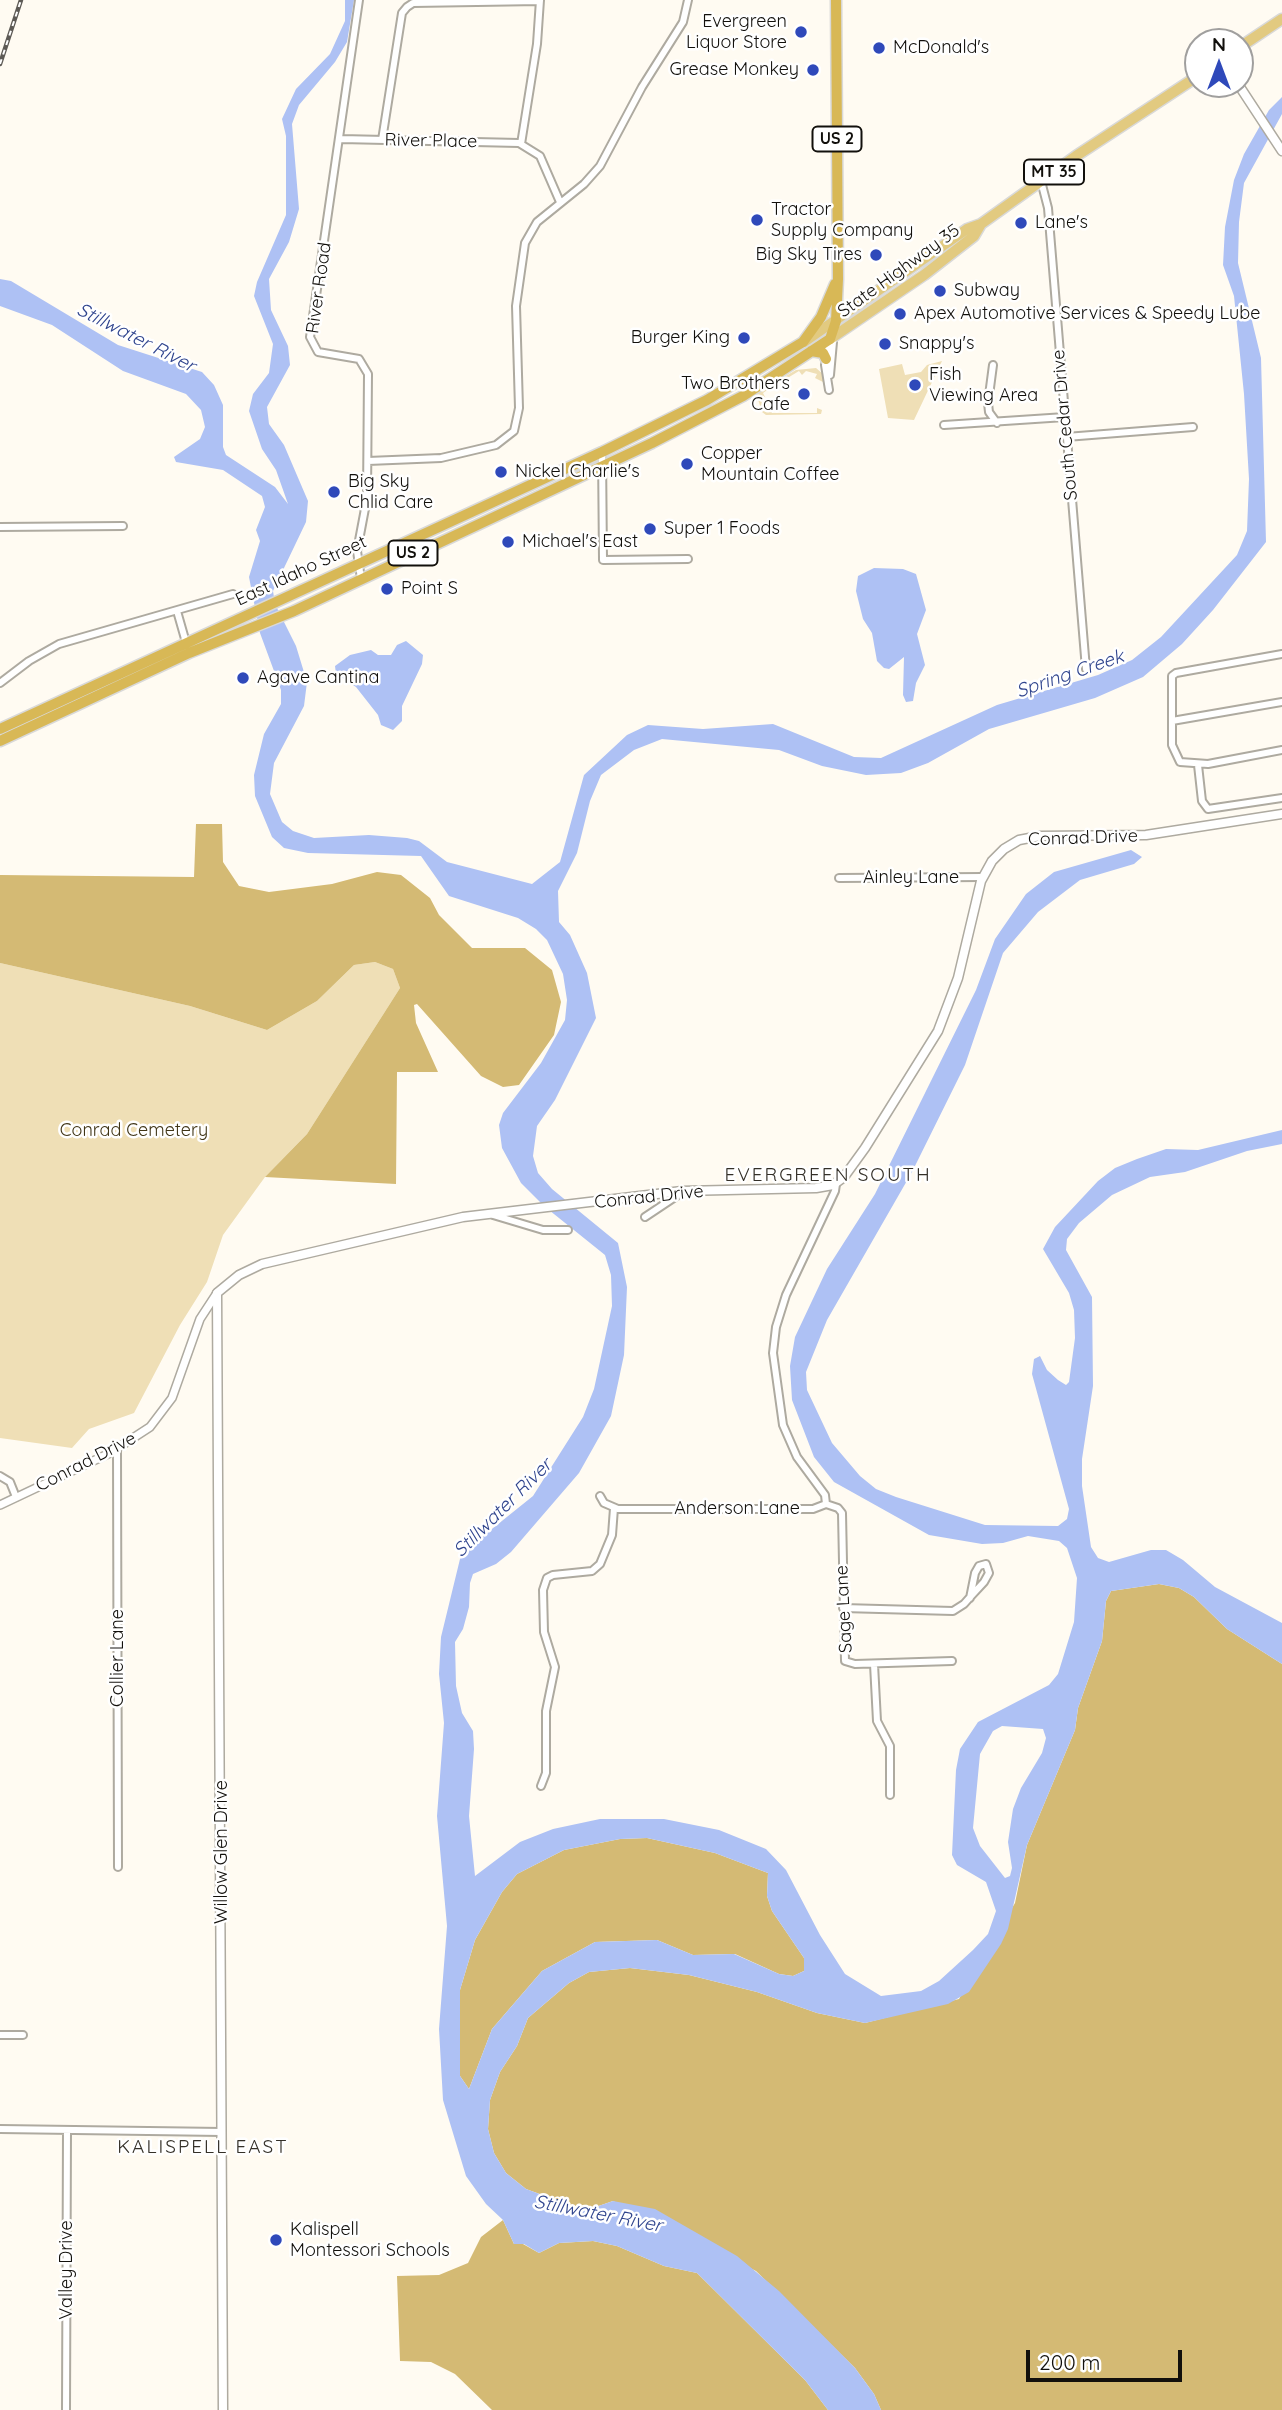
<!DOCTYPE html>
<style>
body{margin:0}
#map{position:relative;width:1282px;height:2410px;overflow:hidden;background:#fffbf2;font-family:Quicksand,sans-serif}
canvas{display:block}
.north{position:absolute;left:1184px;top:28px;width:70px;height:70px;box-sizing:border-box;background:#fff;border:2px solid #a09f9e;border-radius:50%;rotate:0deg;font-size:19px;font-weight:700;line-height:28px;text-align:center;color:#12100c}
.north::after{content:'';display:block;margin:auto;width:24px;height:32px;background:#2f49ba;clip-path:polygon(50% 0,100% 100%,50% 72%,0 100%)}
.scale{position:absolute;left:1026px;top:2350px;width:156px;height:32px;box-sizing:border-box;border:4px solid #12100c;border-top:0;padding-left:9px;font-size:21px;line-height:24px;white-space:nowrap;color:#12100c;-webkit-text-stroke:5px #fff;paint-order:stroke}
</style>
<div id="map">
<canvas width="1282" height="2410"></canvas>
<div class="north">N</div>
<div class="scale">200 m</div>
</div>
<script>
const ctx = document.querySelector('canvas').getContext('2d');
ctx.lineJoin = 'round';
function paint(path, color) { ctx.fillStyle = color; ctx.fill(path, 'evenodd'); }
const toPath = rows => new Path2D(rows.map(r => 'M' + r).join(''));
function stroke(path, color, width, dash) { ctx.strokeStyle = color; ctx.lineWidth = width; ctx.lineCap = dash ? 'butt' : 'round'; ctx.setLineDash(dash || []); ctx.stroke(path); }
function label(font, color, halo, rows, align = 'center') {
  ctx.font = font + ' Quicksand,sans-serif'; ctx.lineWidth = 5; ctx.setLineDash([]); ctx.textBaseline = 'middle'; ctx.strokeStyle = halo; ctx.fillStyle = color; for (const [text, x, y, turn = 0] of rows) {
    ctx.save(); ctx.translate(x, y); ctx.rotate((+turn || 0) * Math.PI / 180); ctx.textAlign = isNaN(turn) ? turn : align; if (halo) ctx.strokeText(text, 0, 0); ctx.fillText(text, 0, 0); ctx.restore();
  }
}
const green = toPath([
 [942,361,914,420,888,418,879,369,902,364,905,375,921,372,927,365],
 [816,368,823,374,823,382,815,378,817,374,806,371,802,375,799,371,776,385,778,389,773,386,763,393,765,397,761,398,766,408,772,408,772,413,817,413,817,408,822,410,821,414,766,415,762,412,756,393,796,370],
 [375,962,393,969,400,988,307,1134,265,1177,223,1235,207,1282,180,1325,134,1413,89,1429,72,1448,0,1438,0,963,190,1006,267,1030,317,1001,354,965]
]);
const forest = toPath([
 [196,824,222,824,223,862,239,886,269,892,332,884,377,872,401,875,430,898,439,915,472,948,525,948,552,970,561,1002,554,1035,519,1085,503,1087,481,1076,417,1004,414,1005,416,1023,438,1072,397,1072,396,1184,265,1177,307,1134,400,988,393,969,375,962,354,965,317,1001,267,1030,190,1006,0,963,0,875,194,877],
 [1159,1584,1179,1588,1194,1597,1227,1629,1282,1664,1282,2410,881,2410,874,2394,855,2368,756,2271,613,2201,587,2210,575,2207,526,2189,506,2173,494,2153,488,2129,490,2100,500,2072,517,2046,528,2018,569,1983,589,1972,630,1968,689,1975,757,1992,817,2013,865,2023,959,1999,1015,1903,1027,1845,1075,1730,1078,1708,1102,1641,1106,1601,1111,1591],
 [647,1838,715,1853,768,1873,767,1896,772,1911,804,1958,804,1971,793,1976,779,1974,735,1954,693,1955,657,1940,595,1942,542,1971,492,2029,469,2089,460,2076,460,1990,475,1940,502,1892,517,1874,564,1850,620,1839],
 [503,2220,514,2244,523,2244,539,2253,559,2243,593,2241,617,2246,664,2266,697,2273,805,2380,828,2410,492,2410,455,2374,431,2362,400,2361,397,2276,439,2275,468,2263,481,2237]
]);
const water = toPath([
 [345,0,354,0,347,42,335,62,299,105,292,124,299,209,289,242,269,279,271,310,288,346,290,365,267,407,269,424,284,445,308,501,306,522,273,591,275,604,296,646,307,682,304,706,274,763,270,794,282,822,293,831,314,838,369,835,407,838,419,841,447,862,532,884,560,862,584,775,627,735,648,725,703,729,773,724,854,757,881,758,997,705,1098,675,1132,660,1161,637,1237,555,1247,531,1249,479,1244,394,1234,296,1223,265,1225,227,1234,180,1244,154,1269,110,1282,97,1282,114,1244,183,1239,222,1238,263,1261,358,1266,542,1213,610,1182,644,1143,677,1095,698,989,729,928,763,901,773,866,775,822,766,779,750,662,739,634,750,601,775,590,801,577,853,558,891,559,922,570,935,587,973,596,1018,555,1100,537,1126,533,1156,538,1173,552,1189,618,1243,627,1287,624,1355,611,1416,579,1473,511,1552,496,1564,473,1574,470,1583,469,1607,463,1629,455,1642,456,1686,462,1713,473,1731,474,1749,469,1816,475,1876,520,1842,553,1829,600,1819,664,1819,719,1830,766,1849,786,1870,820,1935,845,1974,881,1996,921,1991,939,1981,973,1950,988,1934,996,1911,986,1882,957,1865,952,1855,956,1770,960,1749,978,1722,1049,1685,1058,1674,1074,1622,1077,1578,1067,1548,1059,1541,1028,1536,1003,1543,982,1544,929,1535,834,1482,814,1457,792,1400,790,1366,795,1337,827,1269,875,1194,976,990,995,939,1026,894,1054,872,1131,850,1142,857,1134,864,1080,880,1038,912,1003,953,965,1065,912,1172,827,1320,806,1372,807,1390,832,1443,860,1476,876,1489,896,1497,985,1525,1058,1526,1067,1519,1069,1509,1032,1374,1034,1359,1040,1356,1047,1370,1058,1380,1066,1385,1069,1382,1075,1338,1074,1310,1069,1293,1043,1249,1055,1227,1098,1181,1115,1168,1137,1159,1166,1149,1198,1150,1282,1130,1282,1144,1247,1151,1185,1172,1150,1177,1112,1195,1079,1223,1067,1239,1066,1250,1092,1297,1093,1386,1082,1459,1082,1486,1091,1547,1098,1558,1109,1562,1151,1550,1166,1550,1183,1560,1215,1587,1282,1623,1282,1664,1227,1629,1194,1597,1179,1588,1159,1584,1111,1591,1106,1601,1102,1641,1078,1708,1075,1730,1027,1845,1008,1929,1001,1944,969,1992,948,2004,865,2023,817,2013,757,1992,689,1975,630,1968,589,1972,569,1983,528,2018,517,2046,500,2072,490,2100,488,2129,494,2153,506,2173,526,2189,575,2207,587,2210,613,2201,655,2209,737,2256,779,2291,855,2368,874,2394,881,2410,828,2410,805,2380,697,2273,664,2266,617,2246,593,2241,559,2243,539,2253,524,2244,514,2244,503,2220,486,2204,466,2176,443,2100,439,2029,447,1926,437,1816,444,1723,439,1674,441,1637,460,1559,472,1545,533,1496,583,1417,594,1389,612,1306,611,1275,605,1255,544,1206,521,1183,502,1148,499,1125,503,1113,541,1063,565,1020,567,1000,563,974,547,940,536,929,518,918,449,896,421,856,308,853,284,848,272,837,255,796,254,775,264,734,281,704,281,690,260,633,249,577,260,541,256,530,265,507,262,496,223,470,176,462,174,457,200,439,205,427,201,410,186,394,123,371,52,325,0,306,0,279,11,281,118,345,202,372,214,385,223,405,223,447,226,455,275,487,288,504,276,470,262,449,249,411,253,394,269,373,273,344,254,296,257,282,286,215,286,136,282,119,296,89,330,54,345,21],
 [1002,1726,1043,1729,1046,1738,1042,1753,1021,1788,1013,1809,1008,1842,1012,1868,1010,1876,1005,1878,980,1846,973,1828,980,1754,993,1731],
 [647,1838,715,1853,768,1873,767,1896,772,1911,804,1958,804,1971,793,1976,779,1974,734,1954,693,1955,657,1940,595,1942,542,1971,492,2029,469,2089,460,2076,460,1990,475,1940,502,1892,517,1874,564,1850,620,1839],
 [874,568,903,569,916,574,926,610,917,634,925,665,916,683,913,701,906,702,903,695,904,657,889,669,884,668,877,661,872,633,863,619,856,591,858,576],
 [406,641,423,655,422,664,402,706,402,721,393,730,381,725,378,715,356,687,336,674,335,666,350,655,371,650,378,655,391,655,397,645]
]);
const minor = toPath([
 [359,0,310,337,318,352,359,359,368,374,367,498,357,551,361,579],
 [341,139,519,143,540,156,560,202],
 [382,140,402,13,407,7,413,3,540,1],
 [521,144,537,44,540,0],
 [1041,181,1048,208,1086,669],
 [993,365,988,403,989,412,997,423],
 [830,375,833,342,830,339],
 [829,390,825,365,830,341],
 [944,425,1065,417],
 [1066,437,1193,427],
 [602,452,603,560,688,559],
 [368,461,441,458,496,445,514,431,519,408,516,306,525,243,537,222,584,184,600,166,642,87,683,22,688,0],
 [0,527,123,526],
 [177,611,187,646],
 [1282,654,1176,673,1172,676,1172,745,1180,762,1208,764,1282,750],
 [0,683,29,661,59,644,233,594],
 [1172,721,1282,702],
 [1198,765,1202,801,1208,809,1282,798],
 [839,878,983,877],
 [493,1215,543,1230,568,1230],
 [645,1217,681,1193],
 [117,1449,118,1867],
 [0,1476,10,1482,16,1497],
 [600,1496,604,1503,618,1509,813,1509,826,1504,825,1495,797,1457,783,1425,773,1353,776,1327,786,1295,835,1191,836,1184],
 [826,1504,838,1508,842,1513,845,1661,855,1664,952,1661],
 [843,1608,953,1611,964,1604,972,1595,984,1582,989,1573,986,1564,979,1566,975,1573,970,1598],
 [874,1664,877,1721,890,1746,890,1795],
 [541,1786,546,1773,546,1711,555,1667,544,1632,543,1590,547,1578,553,1575,592,1571,600,1564,612,1535,614,1508],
 [0,2035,23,2035],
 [0,2129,222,2132],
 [66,2410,67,2130]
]);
const tertiary = toPath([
 [0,1505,110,1453,150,1427,172,1398,200,1319,217,1293]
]);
const secondary = toPath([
 [1238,84,1282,151],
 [223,2410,217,1293,239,1275,262,1264,463,1217,682,1191,816,1188,833,1185,844,1177,865,1148,938,1031,958,978,981,881,992,861,1004,849,1019,840,1040,836,1146,835,1282,814]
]);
const primary = toPath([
 [1240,47,1282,19],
 [830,339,924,275,974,236,981,224],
 [804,342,967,229,981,224,1076,156,1198,76]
]);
const trunk = toPath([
 [811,351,823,353,826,359],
 [0,729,602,452,707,400,803,342,821,317,835,284],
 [0,741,189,653,294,611,652,443,743,396,830,339,836,321,838,279,836,0]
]);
const rail = toPath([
 [0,64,21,0]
]);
const markers = [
 [801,32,7,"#2f49ba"],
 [879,48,7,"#2f49ba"],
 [813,70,7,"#2f49ba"],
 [757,220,7,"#2f49ba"],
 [1021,223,7,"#2f49ba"],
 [876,255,7,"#2f49ba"],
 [940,291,7,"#2f49ba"],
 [900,314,7,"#2f49ba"],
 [744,338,7,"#2f49ba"],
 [885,344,7,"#2f49ba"],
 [915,385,7,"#2f49ba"],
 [804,394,7,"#2f49ba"],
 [687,464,7,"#2f49ba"],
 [501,472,7,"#2f49ba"],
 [334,492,7,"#2f49ba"],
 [650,529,7,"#2f49ba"],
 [508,542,7,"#2f49ba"],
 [387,589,7,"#2f49ba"],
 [243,678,7,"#2f49ba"],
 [276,2240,7,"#2f49ba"]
];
const shields = [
 [837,139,49],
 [1054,172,60],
 [413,553,49]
];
const shieldNames = [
 ["US 2",837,139],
 ["MT 35",1054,172],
 ["US 2",413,553]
];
const poiNames = [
 ["Evergreen",787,22,"right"],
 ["Liquor Store",787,43,"right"],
 ["McDonald's",893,48],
 ["Grease Monkey",799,70,"right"],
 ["Tractor",771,210],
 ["Supply Company",771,231],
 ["Lane's",1035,223],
 ["Big Sky Tires",862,255,"right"],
 ["Subway",954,291],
 ["Apex Automotive Services & Speedy Lube",914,314],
 ["Burger King",730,338,"right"],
 ["Snappy's",899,344],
 ["Fish",929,375],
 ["Viewing Area",929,396],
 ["Two Brothers",790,384,"right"],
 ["Cafe",790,405,"right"],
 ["Copper",701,454],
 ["Mountain Coffee",701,475],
 ["Nickel Charlie's",515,472],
 ["Big Sky",348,482],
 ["Chlid Care",348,503],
 ["Super 1 Foods",664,529],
 ["Michael's East",522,542],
 ["Point S",401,589],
 ["Agave Cantina",257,678],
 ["Kalispell",290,2230],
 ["Montessori Schools",290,2251]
];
const streetNames = [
 ["River Place",431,141,1],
 ["State Highway 35",899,271,-36],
 ["River Road",319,288,-82],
 ["South Cedar Drive",1065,425,-95],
 ["East Idaho Street",301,571,-25],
 ["Conrad Drive",1083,838,-2],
 ["Ainley Lane",911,878],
 ["Conrad Drive",649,1197,-6],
 ["Conrad Drive",86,1462,-27],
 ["Anderson Lane",737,1509],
 ["Sage Lane",844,1609,-93],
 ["Collier Lane",118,1658,-90],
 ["Willow Glen Drive",222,1852,-90],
 ["Valley Drive",67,2270,-90]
];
const parkNames = [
 ["Conrad Cemetery",134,1131]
];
const waterNames = [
 ["Stillwater River",136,338,27],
 ["Spring Creek",1070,674,-19],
 ["Stillwater River",503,1508,-45],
 ["Stillwater River",598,2214,11]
];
const neighbourhoodNames = [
 ["EVERGREEN SOUTH",828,1175],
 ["KALISPELL EAST",203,2147]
];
paint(green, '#efdfb6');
paint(forest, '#d4ba74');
paint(water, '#aec1f4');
stroke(minor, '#aeaaa0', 10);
stroke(tertiary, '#aeaaa0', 10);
stroke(secondary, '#aeaaa0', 11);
stroke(primary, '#d9d9d8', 13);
stroke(trunk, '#d9d9d8', 13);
stroke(minor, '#fff', 6);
stroke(tertiary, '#fff', 7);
stroke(secondary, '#fff', 8);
stroke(primary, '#e2ca80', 10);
stroke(trunk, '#d8b856', 10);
stroke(rail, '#5d5a55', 4.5);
stroke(rail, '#fff', 2, [5]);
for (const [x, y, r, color] of markers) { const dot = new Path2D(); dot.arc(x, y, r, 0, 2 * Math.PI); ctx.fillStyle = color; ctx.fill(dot); stroke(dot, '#fff', 2.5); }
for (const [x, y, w] of shields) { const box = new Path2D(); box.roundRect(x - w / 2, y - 12.5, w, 25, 5); ctx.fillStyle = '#fff'; ctx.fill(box); stroke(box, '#12100c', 2); }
label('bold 16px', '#12100c', null, shieldNames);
label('18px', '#12100c', '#fff', poiNames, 'left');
label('18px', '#12100c', '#fff', streetNames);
label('18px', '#403516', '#fff', parkNames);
label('italic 19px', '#30458e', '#fff', waterNames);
ctx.letterSpacing = '2px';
label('19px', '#343028', '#fff', neighbourhoodNames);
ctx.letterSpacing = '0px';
</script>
